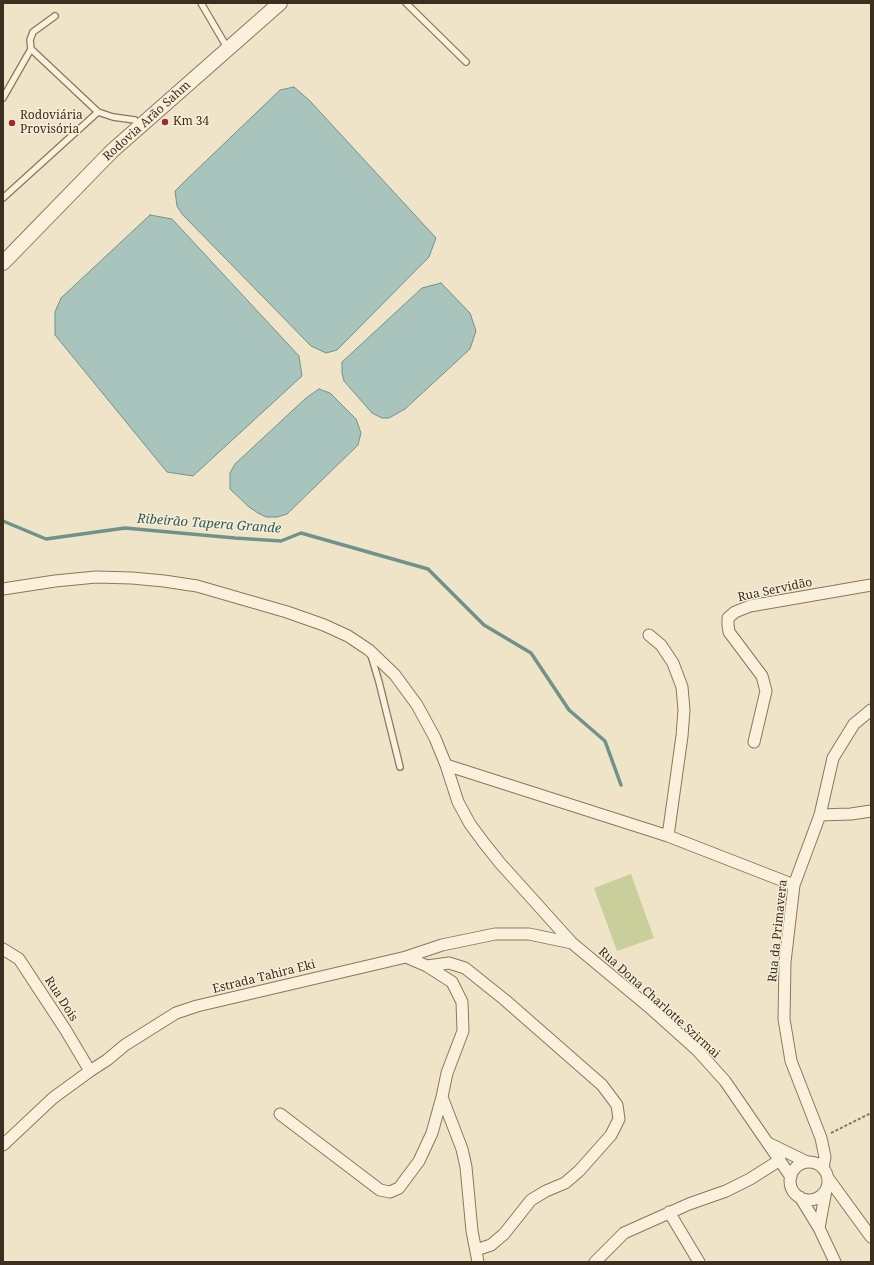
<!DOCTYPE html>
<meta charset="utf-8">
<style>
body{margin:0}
#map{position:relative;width:874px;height:1265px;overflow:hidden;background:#f0e4c8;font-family:"Noto Serif",serif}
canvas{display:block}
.frame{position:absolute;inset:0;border:4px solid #3d2e20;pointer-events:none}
</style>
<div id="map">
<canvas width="874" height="1265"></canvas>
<div class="frame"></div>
</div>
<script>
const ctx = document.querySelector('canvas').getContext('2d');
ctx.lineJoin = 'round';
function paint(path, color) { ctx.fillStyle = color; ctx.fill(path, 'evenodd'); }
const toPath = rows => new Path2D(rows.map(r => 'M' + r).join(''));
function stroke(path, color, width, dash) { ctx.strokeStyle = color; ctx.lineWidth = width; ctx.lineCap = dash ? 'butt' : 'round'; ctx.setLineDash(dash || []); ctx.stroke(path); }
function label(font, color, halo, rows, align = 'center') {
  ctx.font = font + ' "Noto Serif",serif'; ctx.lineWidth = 3; ctx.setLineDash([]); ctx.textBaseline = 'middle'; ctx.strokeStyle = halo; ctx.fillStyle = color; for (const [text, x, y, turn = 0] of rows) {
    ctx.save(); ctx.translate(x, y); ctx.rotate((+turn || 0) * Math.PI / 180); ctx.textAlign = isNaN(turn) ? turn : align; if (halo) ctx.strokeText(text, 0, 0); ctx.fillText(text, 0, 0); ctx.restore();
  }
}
const green = toPath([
 [631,874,654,938,617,951,594,888]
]);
const water = toPath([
 [294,87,310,101,436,238,429,257,337,350,326,353,311,346,182,214,177,206,175,191,183,183,280,90,294,87],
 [150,215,172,219,299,356,302,376,193,476,167,472,55,335,55,312,61,298,150,215],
 [441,283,470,313,476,331,470,349,405,409,389,418,382,418,372,413,344,381,342,373,342,362,422,288,441,283],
 [319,389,330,393,356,419,361,433,358,445,287,514,277,517,266,517,258,513,249,507,230,489,230,473,235,464,306,398,319,389]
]);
const stream = toPath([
 [3,521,46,539,125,528,235,538,281,541,301,533,428,569,484,625,531,653,569,710,605,741,621,785]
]);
const path = toPath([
 [831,1133,871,1113]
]);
const service = toPath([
 [201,3,228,49],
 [406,3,466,62],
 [55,16,33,32,30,40,31,49,98,112,113,117,135,120],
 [3,98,31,49],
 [3,198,98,112],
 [371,655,379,682,400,767]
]);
const minor = toPath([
 [3,589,55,581,96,577,132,578,164,581,197,586,287,612,324,625,348,636,369,650,395,675,417,705,435,738,446,765,458,802,470,824,484,843,500,863,572,943,649,1007,698,1051,725,1081,791,1177],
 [649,635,661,645,673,663,682,687,684,710,682,736,668,836],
 [754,742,766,691,762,676,729,632,728,625,728,618,735,612,750,606,871,585],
 [446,765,668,836,794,885],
 [820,815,851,814,871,811],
 [3,949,19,959,65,1029,90,1071],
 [427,966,449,963,465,968,505,1000,602,1085,617,1105,619,1119,611,1135,579,1171,565,1183,546,1191,531,1200,504,1234,491,1245,476,1250],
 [442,1097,462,1149,466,1167,472,1231,478,1262],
 [280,1114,380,1190,390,1192,399,1188,419,1161,432,1133,442,1097,447,1073,463,1031,462,1002,452,982,427,966,406,957],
 [768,1143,807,1162],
 [3,1145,53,1098,90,1071,107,1060,125,1045,176,1013,197,1006,406,957,442,945,495,934,529,934,572,943],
 '790 1181a19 19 0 1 1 38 0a19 19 0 1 1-38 0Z',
 [823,1168,825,1157,821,1138,791,1061,784,1019,785,962,794,885,820,815,833,758,854,724,871,710],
 [828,1178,871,1237],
 [800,1197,819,1228,835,1262],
 [669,1212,699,1262],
 [819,1228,826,1190],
 [595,1262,624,1233,689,1204,726,1191,750,1179,780,1160]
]);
const tertiary = toPath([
 [3,263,112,151,280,3]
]);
const markers = [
 [165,122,4,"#9e2a2b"],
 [12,123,4,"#9e2a2b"]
];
const poiNames = [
 ["Rodoviária",20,116],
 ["Provisória",20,130],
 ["Km 34",173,122]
];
const streetNames = [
 ["Rodovia Arão Sahm",147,121,-42],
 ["Rua Servidão",775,590,-12],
 ["Rua da Primavera",778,931,-84],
 ["Estrada Tahira Eki",264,977,-14],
 ["Rua Dois",61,999,57],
 ["Rua Dona Charlotte Szirmai",659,1003,42]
];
const waterNames = [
 ["Ribeirão Tapera Grande",209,524,4]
];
paint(green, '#c9cf9b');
paint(water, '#a9c4bc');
stroke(water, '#6f938a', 1);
stroke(stream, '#6f938a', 3.5);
stroke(service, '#8d765c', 8);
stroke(minor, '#8d765c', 13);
stroke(tertiary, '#8d765c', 16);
stroke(path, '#8d765c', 2, [3, 2]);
stroke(service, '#faf1dc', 5.5);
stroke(minor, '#faf1dc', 11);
stroke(tertiary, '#faf1dc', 14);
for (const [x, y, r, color] of markers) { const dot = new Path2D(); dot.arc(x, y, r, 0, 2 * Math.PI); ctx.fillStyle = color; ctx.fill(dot); stroke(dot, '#f7eed8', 1.5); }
label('12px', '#3d2e20', '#f7eed8', poiNames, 'left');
label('12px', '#3d2e20', '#f7eed8', streetNames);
label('italic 13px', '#2f5d5a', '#f7eed8', waterNames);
</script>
